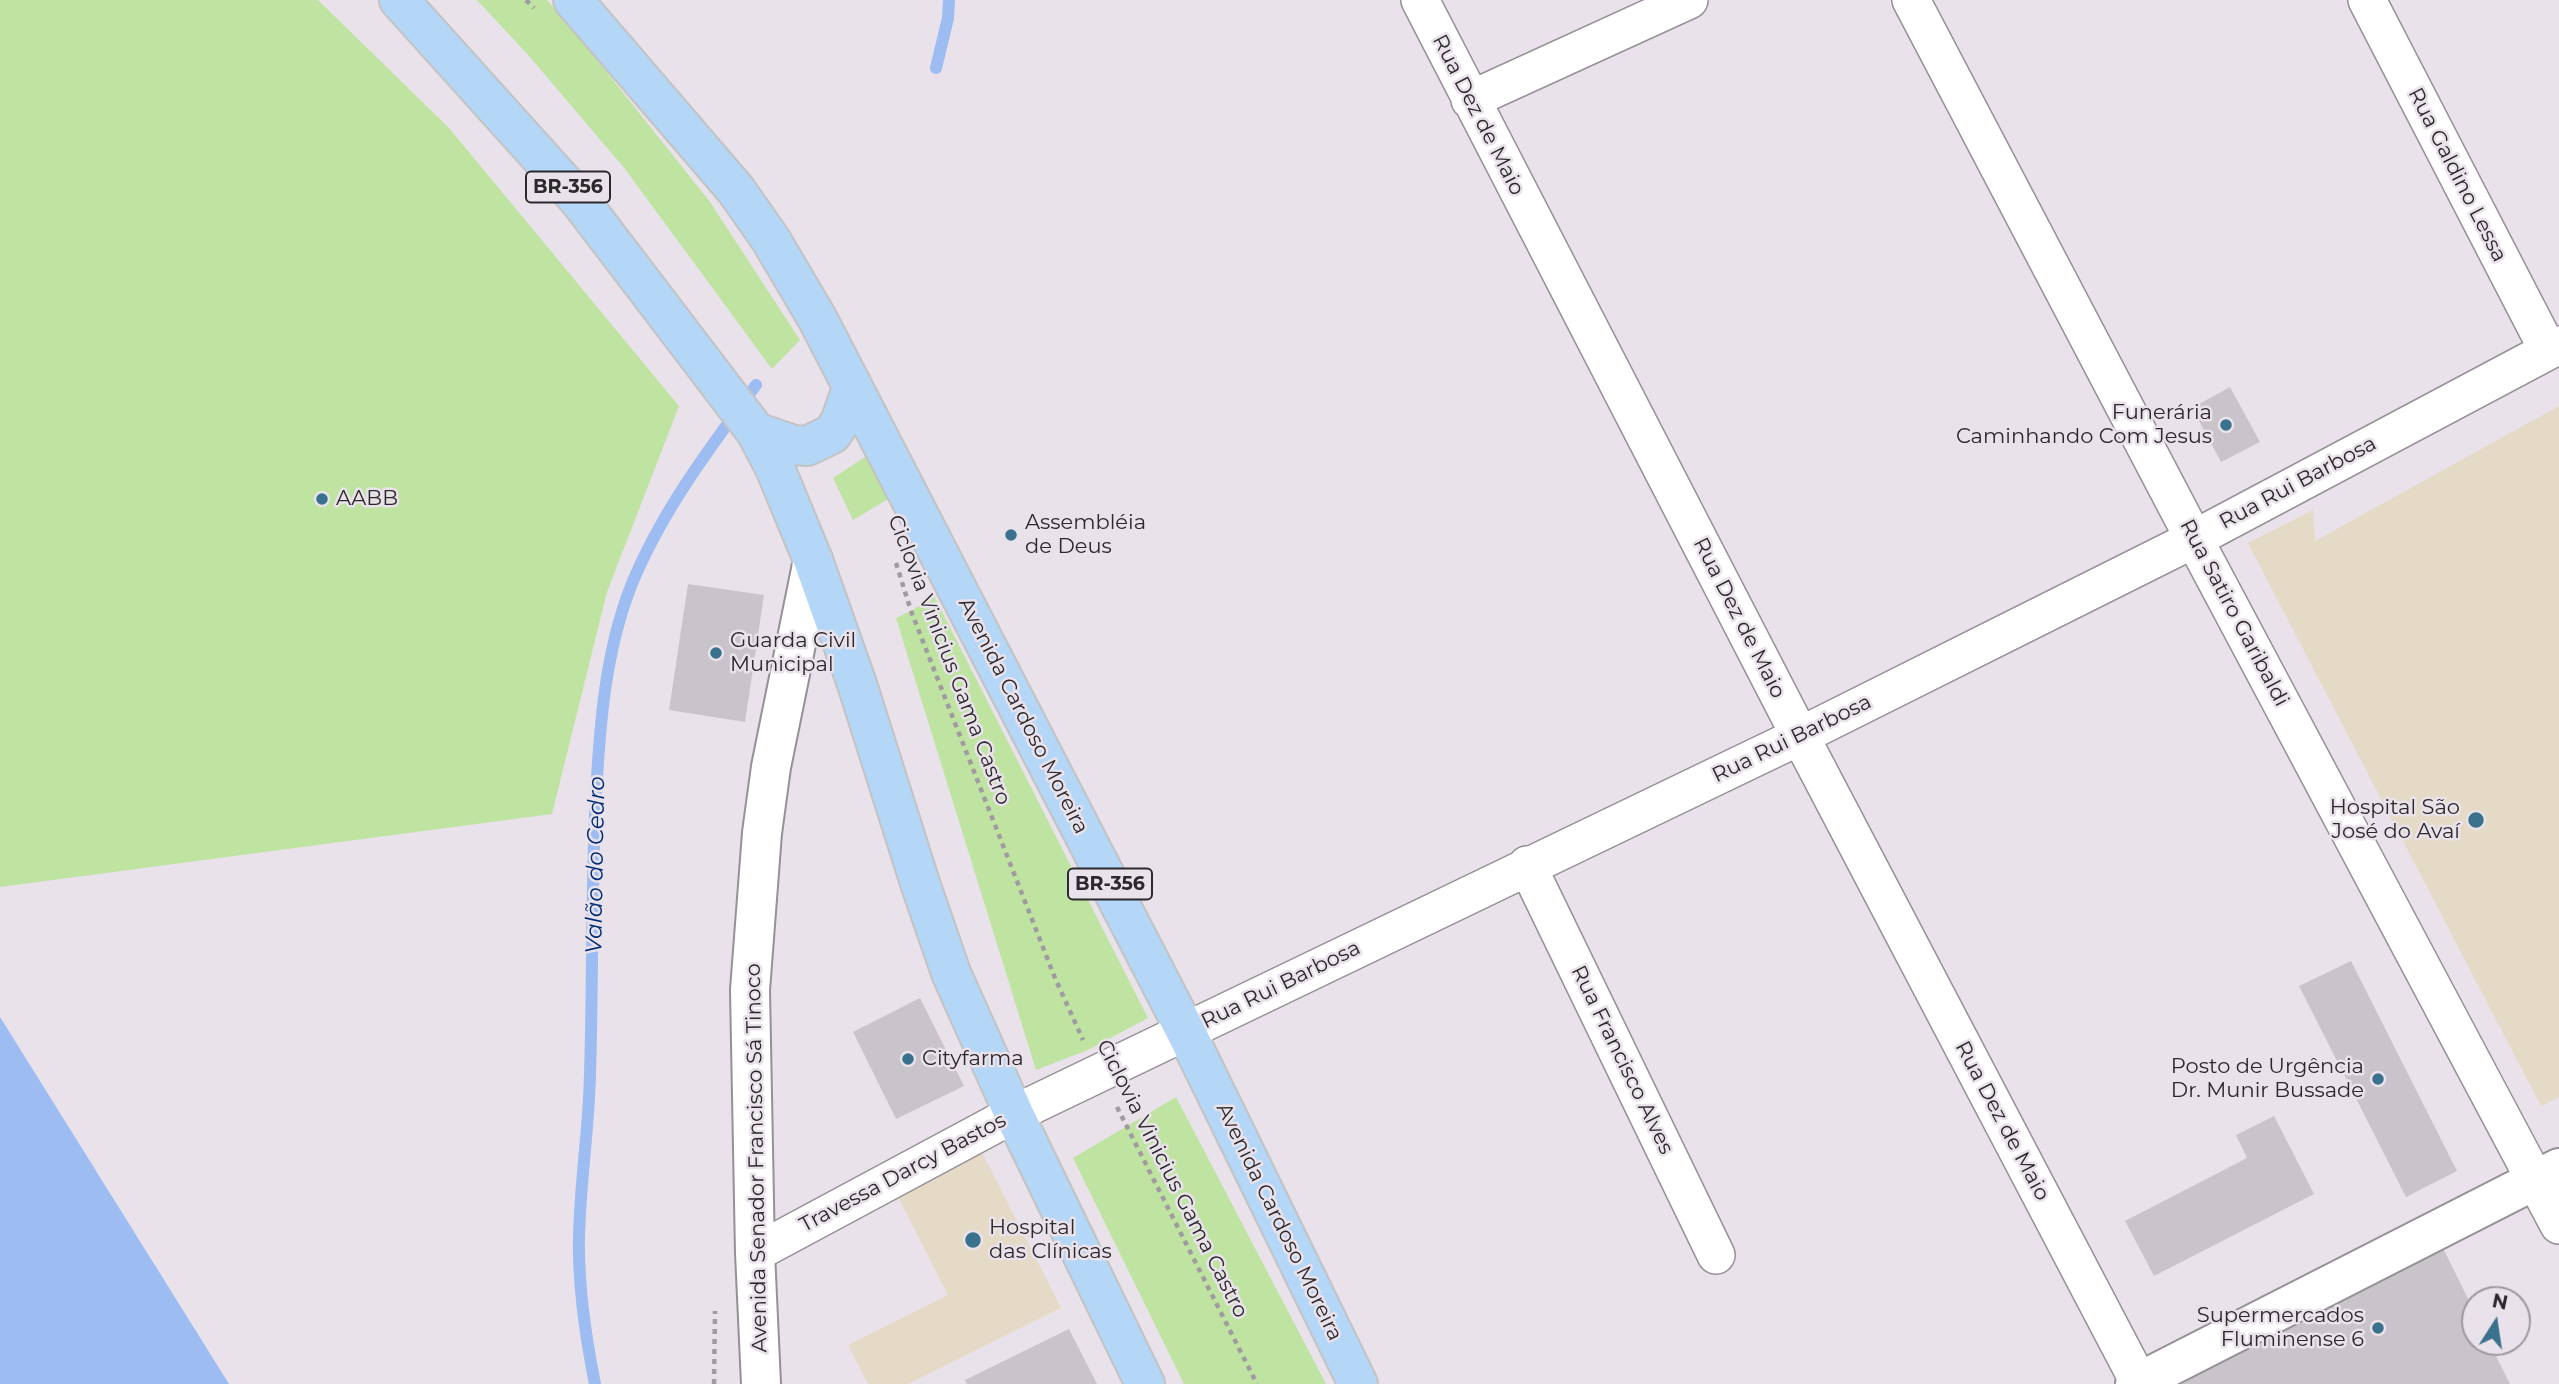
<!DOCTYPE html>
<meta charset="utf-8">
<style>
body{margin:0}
#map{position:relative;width:2559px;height:1384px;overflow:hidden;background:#e9e2ea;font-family:Montserrat,sans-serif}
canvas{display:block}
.north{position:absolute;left:2461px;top:1286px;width:70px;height:70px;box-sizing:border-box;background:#e9e2ea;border:2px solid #9d989e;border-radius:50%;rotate:12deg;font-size:19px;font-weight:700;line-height:28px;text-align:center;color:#2c292c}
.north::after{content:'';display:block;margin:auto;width:24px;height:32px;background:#3a718c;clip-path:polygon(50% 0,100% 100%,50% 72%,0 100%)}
</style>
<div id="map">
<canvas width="2559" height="1384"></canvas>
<div class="north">N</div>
</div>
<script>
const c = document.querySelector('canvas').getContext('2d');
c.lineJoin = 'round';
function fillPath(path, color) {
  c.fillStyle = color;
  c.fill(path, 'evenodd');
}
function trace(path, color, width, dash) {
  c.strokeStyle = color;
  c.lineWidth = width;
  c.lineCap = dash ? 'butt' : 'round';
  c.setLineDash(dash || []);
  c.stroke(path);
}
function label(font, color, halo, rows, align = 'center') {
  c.font = font + ' Montserrat,sans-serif';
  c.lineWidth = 5;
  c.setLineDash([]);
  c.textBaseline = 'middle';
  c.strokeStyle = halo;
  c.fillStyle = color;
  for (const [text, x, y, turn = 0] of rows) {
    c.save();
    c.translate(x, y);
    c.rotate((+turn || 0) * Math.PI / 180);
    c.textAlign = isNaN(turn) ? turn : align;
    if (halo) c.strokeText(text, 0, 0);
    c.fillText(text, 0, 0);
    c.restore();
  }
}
const medical = new Path2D(`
 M2559 406V1097L2541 1106 2248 543 2313 510 2315 541Z
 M977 1143 1061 1308 908 1384H868L848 1345 948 1295 892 1185Z`);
const green = new Path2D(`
 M0 0H318L449 128 679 406 607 592 552 814 0 887Z
 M477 0H547L570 26 710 202 800 340 772 369 625 169 529 56Z
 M871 453 895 495 853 520 833 478Z
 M934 596 1148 1018 1088 1050 1036 1070 896 618 911 611Z
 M1176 1097 1326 1384H1184L1073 1158Z`);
const water = new Path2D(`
 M0 1017 229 1384H0Z`);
const stream = new Path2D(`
 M936 68 948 18 949 0
 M595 1384C586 1339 578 1283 579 1237 580 1183 589 1128 590 1074 593 980 591 887 596 794 600 723 605 653 631 586 661 512 709 449 756 385`);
const building = new Path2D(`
 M2230 387 2260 442 2221 462 2192 408Z
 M688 584 764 595 745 722 669 710Z
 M2351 961 2457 1171 2406 1197 2299 986Z
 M920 998 964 1086 896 1119 853 1032Z
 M2274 1116 2314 1194 2154 1276 2125 1221 2247 1158 2236 1135Z
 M2444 1250 2475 1313V1342H2489L2510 1384H2182L2179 1377Z
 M1069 1329 1097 1384H967L965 1380Z`);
const path = new Path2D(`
 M526 0 534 8
 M896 563 911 611 1055 978 1083 1040
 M1117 1107 1257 1384
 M714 1384 715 1311`);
const minor = new Path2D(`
 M1420 0 1800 736 2140 1384
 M1911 0 2194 539 2559 1225
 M2367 0 2548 350
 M1470 100 1689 0
 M1527 865 1716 1255
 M755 1253 1014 1114 1800 736 2194 539 2559 345`);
const tertiary = new Path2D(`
 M761 1384 755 1253 750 990 762 833 771 767 813 560`);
const secondary = new Path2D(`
 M2135 1384 2559 1168`);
const trunk = new Path2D(`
 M399 0 580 201 756 432 775 468 813 560 857 684 920 883 951 973 1014 1114 1145 1384
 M573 0 736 190 771 240 817 318 1186 1032 1358 1384
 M756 432 794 445 807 446 832 434 840 422 852 388`);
const markers = [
 [2226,425,7,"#3a718c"],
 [322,499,7,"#3a718c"],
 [1011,535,7,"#3a718c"],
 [716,653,7,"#3a718c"],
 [2476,820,9,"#3a718c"],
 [908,1059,7,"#3a718c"],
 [2378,1079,7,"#3a718c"],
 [973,1240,9,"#3a718c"],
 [2378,1328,7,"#3a718c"]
];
const shields = [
 [568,187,84],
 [1110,884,84]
];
const shieldNames = [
 ["BR-356",568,187],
 ["BR-356",1110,884]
];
const streetNames = [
 ["Rua Dez de Maio",1478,115,63],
 ["Rua Galdino Lessa",2457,175,63],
 ["Rua Rui Barbosa",2298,483,-28],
 ["Rua Satiro Garibaldi",2234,613,62],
 ["Rua Dez de Maio",1739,618,63],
 ["Ciclovia Vinicius Gama Castro",949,660,69],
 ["Avenida Cardoso Moreira",1023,716,63],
 ["Rua Rui Barbosa",1792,739,-26],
 ["Rua Rui Barbosa",1281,985,-26],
 ["Rua Francisco Alves",1622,1060,64],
 ["Rua Dez de Maio",2002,1121,62],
 ["Avenida Senador Francisco Sá Tinoco",757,1158,-91],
 ["Travessa Darcy Bastos",903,1173,-28],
 ["Ciclovia Vinicius Gama Castro",1172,1179,63],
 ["Avenida Cardoso Moreira",1279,1222,64]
];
const poiNames = [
 ["Funerária",2212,413,"right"],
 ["Caminhando Com Jesus",2212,437,"right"],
 ["AABB",336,499],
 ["Assembléia",1025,523],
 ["de Deus",1025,547],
 ["Guarda Civil",730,641],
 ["Municipal",730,665],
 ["Hospital São",2460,808,"right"],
 ["José do Avaí",2460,832,"right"],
 ["Cityfarma",922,1059],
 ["Posto de Urgência",2364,1067,"right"],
 ["Dr. Munir Bussade",2364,1091,"right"],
 ["Hospital",989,1228],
 ["das Clínicas",989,1252],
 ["Supermercados",2364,1316,"right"],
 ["Fluminense 6",2364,1340,"right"]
];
const waterNames = [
 ["Valão do Cedro",596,865,-89]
];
fillPath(medical, '#e5dac5');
fillPath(green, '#bfe3a1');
fillPath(water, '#9cbcf2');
trace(stream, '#9cbcf2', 12);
fillPath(building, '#c9c3ca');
trace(minor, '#969097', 40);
trace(tertiary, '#969097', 42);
trace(secondary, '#969097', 42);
trace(trunk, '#c4c3c4', 42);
trace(path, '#a09ba1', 4.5, [5, 5]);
trace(minor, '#fff', 37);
trace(tertiary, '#fff', 38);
trace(secondary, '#fff', 38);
trace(trunk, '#b4d6f7', 38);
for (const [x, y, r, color] of markers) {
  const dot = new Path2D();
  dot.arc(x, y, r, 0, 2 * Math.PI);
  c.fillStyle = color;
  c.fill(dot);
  trace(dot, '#e9e2ea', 2.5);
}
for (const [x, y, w] of shields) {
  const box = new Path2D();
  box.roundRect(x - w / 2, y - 15.5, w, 31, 5);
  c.fillStyle = '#e9e2ea';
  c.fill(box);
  trace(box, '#2c292c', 2);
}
label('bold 19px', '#2c292c', null, shieldNames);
label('21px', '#2c292c', '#e9e2ea', streetNames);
label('21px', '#2c292c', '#e9e2ea', poiNames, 'left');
label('italic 23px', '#002c76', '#e9e2ea', waterNames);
</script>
